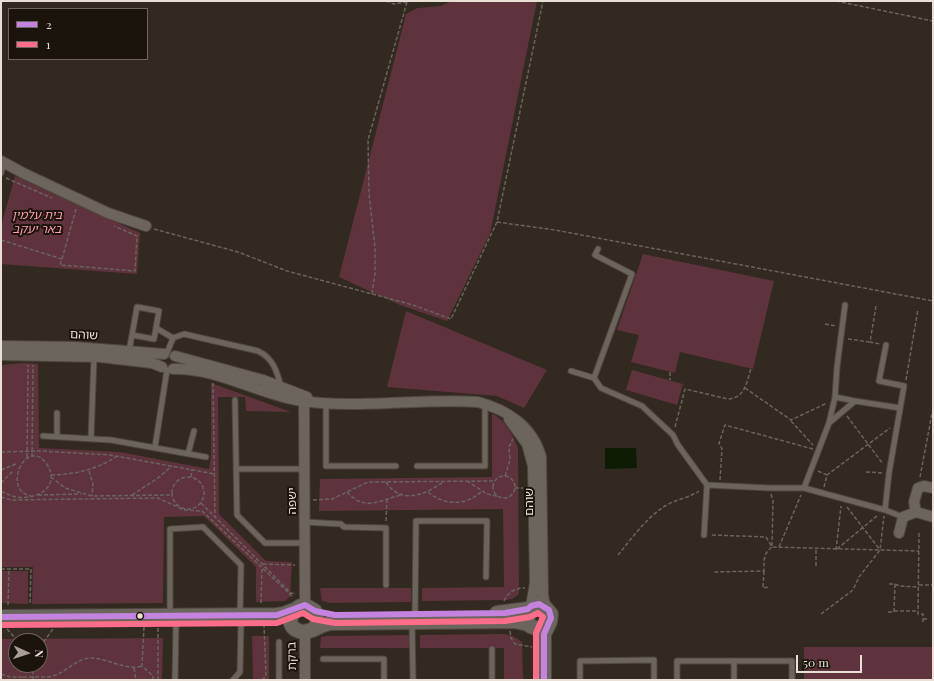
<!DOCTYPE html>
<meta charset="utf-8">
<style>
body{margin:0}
#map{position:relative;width:934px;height:681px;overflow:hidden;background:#322920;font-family:"Playfair Display",serif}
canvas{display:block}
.frame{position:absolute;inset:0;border:2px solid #e9dfd5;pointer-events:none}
.legend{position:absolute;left:8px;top:8px;width:140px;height:52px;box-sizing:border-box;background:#1b140d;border:1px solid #6d655d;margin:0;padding:5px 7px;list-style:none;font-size:12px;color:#e9dfd5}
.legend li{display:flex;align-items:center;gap:8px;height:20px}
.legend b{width:20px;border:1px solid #6d655d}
.north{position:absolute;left:8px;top:633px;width:40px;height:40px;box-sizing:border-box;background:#1b140d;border:1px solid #6d655d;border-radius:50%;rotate:93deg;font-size:11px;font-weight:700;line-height:16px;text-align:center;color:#e9dfd5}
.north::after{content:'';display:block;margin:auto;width:14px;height:18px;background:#a99f96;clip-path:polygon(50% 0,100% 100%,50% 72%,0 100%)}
.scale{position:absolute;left:796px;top:655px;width:66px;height:18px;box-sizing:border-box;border:2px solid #e9dfd5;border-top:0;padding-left:5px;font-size:12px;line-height:14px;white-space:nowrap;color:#e9dfd5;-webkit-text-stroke:3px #1b140d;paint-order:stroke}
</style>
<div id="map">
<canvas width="934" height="681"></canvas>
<div class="frame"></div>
<ul class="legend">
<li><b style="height:5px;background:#c483df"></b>2</li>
<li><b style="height:5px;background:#fb6d88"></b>1</li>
</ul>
<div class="north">N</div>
<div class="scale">50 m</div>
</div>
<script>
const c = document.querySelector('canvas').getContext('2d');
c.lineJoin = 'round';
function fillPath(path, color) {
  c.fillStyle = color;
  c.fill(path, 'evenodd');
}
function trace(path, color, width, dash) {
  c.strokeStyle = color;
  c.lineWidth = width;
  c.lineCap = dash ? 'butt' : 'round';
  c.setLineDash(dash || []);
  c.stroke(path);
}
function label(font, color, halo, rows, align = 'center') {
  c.font = font + ' "Playfair Display","Noto Sans Hebrew",serif';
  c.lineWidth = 4;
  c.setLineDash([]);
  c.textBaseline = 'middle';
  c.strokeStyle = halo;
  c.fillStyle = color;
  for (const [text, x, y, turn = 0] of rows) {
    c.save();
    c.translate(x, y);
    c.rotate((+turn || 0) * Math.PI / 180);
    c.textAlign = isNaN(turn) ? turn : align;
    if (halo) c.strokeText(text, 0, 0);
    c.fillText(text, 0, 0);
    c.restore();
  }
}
const green = new Path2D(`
 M452 1H537L490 234 447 321 400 305 339 277 406 14 417 8 441 6Z
 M15 176 140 233 137 274 1 264V226Z
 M643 254 774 281 753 369 680 352 675 373 631 362 639 335 617 330Z
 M406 311 547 370 524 408 497 396 387 387Z
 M24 363 38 364 39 448 120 452 209 469 211 455V383L291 412 246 411 245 397H218L219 514 266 561 292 562 290 597 285 601 256 602V567L204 516 164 517 163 603 32 604 33 567H1V365Z
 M632 370 683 384 677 405 626 390Z
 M492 414C505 419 513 435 518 448L519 594 512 599 506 600 422 601V588L504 587 503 509 319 511 320 479 492 477Z
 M1 571H28V604L1 603Z
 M320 588H411V602L330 603 322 601Z
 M504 634 513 636 522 642 523 680H504V648H420V635Z
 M410 635V648H320L321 637 327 636Z
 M252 636H269V680H253Z
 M163 638 162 680H1V639ZM16 641H40V665H16Z
 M804 647H933V680H804Z`);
const water = new Path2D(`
 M605 448H636L637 468 605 469Z`);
const path = new Path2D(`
 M386 1 394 4 413 1
 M836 1 933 21
 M6 178 52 198
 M497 222 555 230 933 301
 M154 229 238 252 287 271 413 305 451 319 497 222 543 1
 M1 240 62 259 60 265 135 271 137 236 114 226
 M62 259 76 209
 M372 294 375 273V247L369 194 368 140 407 2
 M876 306 870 342 880 344
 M825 324 836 326
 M848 339 870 342
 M670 372V380
 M906 380 918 309
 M213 383 215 517
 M745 388 791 420 827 403
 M847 416 883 464
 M791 421 813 445
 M675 427 685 389 728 399C745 398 747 382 751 368
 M1 452 41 451 110 455 215 474
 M27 457 28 365
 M32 457 33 365
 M1 470 16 464
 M89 471 93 484 92 496
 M818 471 827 475
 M866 472 883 473
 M51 475C76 474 96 470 117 456
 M493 487a11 11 0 1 1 22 0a11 11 0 1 1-22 0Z
 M505 476 510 460 509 447 513 439
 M172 493a16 16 0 1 1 32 0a16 16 0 1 1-32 0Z
 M51 477 65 488 92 496 172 495
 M191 477 192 469
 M920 477 933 408
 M720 480 722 449 719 443 725 425 813 449
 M467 481 487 494 497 496
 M386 482C401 505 425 495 443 482
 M1 483 13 471
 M824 487 827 475 890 428
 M515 488H523
 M1 492C6 492 8 495 12 496 24 500 45 496 50 483 52 477 51 471 48 466 28 433 0 490 31 496
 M347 492C365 512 380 500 401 495
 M428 492C444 506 467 506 482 491
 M771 494 773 500 772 547 919 551
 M38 495 81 494
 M132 495 158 478 172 466
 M1 497 11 500 158 498 184 510 202 511 293 597
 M313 500 332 499 368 482 495 481
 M201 503 291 593 296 594
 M847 507 880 550
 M386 521 387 499
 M919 533 918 614H923V622
 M712 535 766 537 772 547C763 554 764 560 764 571L713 572
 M779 547 801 495
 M837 549 878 515
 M836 550 841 506
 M618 555C632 538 646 518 665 506 676 499 689 498 699 491
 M263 564 295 565
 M816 566V549
 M1 569H31L30 605
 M764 571 763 588 769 587
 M895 584 899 586 919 587
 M919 585H933
 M504 601C508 592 515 588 525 588
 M261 603 262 567
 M8 605 9 569
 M894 611H918
 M888 612H894L895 584H889
 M821 614 853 590 859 577 880 550 884 516
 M923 619H929
 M144 627 142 666 153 676V680
 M158 628V680
 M7 629 18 641
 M510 631 511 638 515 644 532 647
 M40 647 53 629
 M134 668 136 680
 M1 674 10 677H23
 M41 677C46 677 52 677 56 675 68 670 77 659 90 658 108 658 125 671 142 666
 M33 680V665
 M262 680 266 676 264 625`);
const lane = new Path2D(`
 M1 173 4 163
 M598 249 595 255 632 274 594 378 601 388 642 406 673 435 678 445 707 485
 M137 307 159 311 154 339 132 335Z
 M156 328 173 338
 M129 351 132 335
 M167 353 173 338 184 334 258 351C273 358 277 371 281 387
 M571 371 594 378
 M835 397 855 401
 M235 400 237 515 265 543H305
 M326 403V466H396
 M57 413V436
 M829 423 835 397 837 367 845 305
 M43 436 111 440 206 457
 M91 438 94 357
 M155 447 167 370
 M188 454 194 431
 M417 466H485V404
 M236 469H305
 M804 488 829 423 855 401 900 408
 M885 510 889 473 904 386 879 381 886 345
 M305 522 341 524 344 527 386 528V585
 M704 535 707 485 770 488H804L885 510 903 517
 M415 613 416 521H487L486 577
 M170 615V529L203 527 241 565 240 614
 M412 623 413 680
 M323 659H384V680
 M175 680 176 624
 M233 680 240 672 241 624
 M279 680V642
 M492 680V649
 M580 680V661L654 660V680
 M677 680V661H792V680
 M734 680V661`);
const street = new Path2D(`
 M1 161 23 173 108 213 146 226
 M1 346 75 347 164 354
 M1 355 100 357 152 363 162 367
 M175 356 263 380 307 397
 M173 369C214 367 257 393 296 400 356 410 418 398 478 402 508 410 533 427 541 457L543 595 545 606
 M304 396 305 605
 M509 419 527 444 533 466 535 583 531 606
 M916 512 914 502 918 488 924 486 933 488
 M899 533 903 517 916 512 933 517
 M305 632V680`);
const secondary = new Path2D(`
 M497 613 528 609
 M1 617 277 615 284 614 294 610
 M314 629 318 622 315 611 305 605C292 606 283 626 299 631 310 635 321 623 332 623L514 621 528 624
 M544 680V634L550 622 551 614 543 605C534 603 527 607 526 617L530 626 538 629 548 625`);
const pathBridge = new Path2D(`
 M23 677H41`);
const bus1 = new Path2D(`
 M1 617 277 615 305 605 315 611 335 615 505 613 528 609 531 606 539 604 549 610 551 618 544 634V680`);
const bus2 = new Path2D(`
 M1 625 277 623 303 613 313 619 335 623 505 621 530 617 538 613 543 617 536 633V680`);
const markers = [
 [140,616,3.5,"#e9dfd5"]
];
const parkNames = [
 ["בית עלמין",37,215],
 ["באר יעקב",37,229]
];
const streetNames = [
 ["שוהם",84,335,3],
 ["ישפה",292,501,-90],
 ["שוהם",529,502,-90],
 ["ברקת",292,656,-91]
];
fillPath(green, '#5e333d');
fillPath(water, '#0f1c04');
trace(lane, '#4f473f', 7);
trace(street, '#4f473f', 12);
trace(secondary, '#4f473f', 16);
trace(path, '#6a645e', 1.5, [4, 2]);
trace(lane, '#6c655e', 5);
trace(street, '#6c655e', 10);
trace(secondary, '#6c655e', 14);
trace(pathBridge, '#6a645e', 1.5, [4, 2]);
trace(bus1, '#c483df', 6);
trace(bus2, '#fb6d88', 6);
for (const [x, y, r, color] of markers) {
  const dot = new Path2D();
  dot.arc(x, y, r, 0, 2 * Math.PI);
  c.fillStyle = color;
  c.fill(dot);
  trace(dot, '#1b140d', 1.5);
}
label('italic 12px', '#ff9cb3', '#1b140d', parkNames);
label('12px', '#e9dfd5', '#1b140d', streetNames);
</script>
